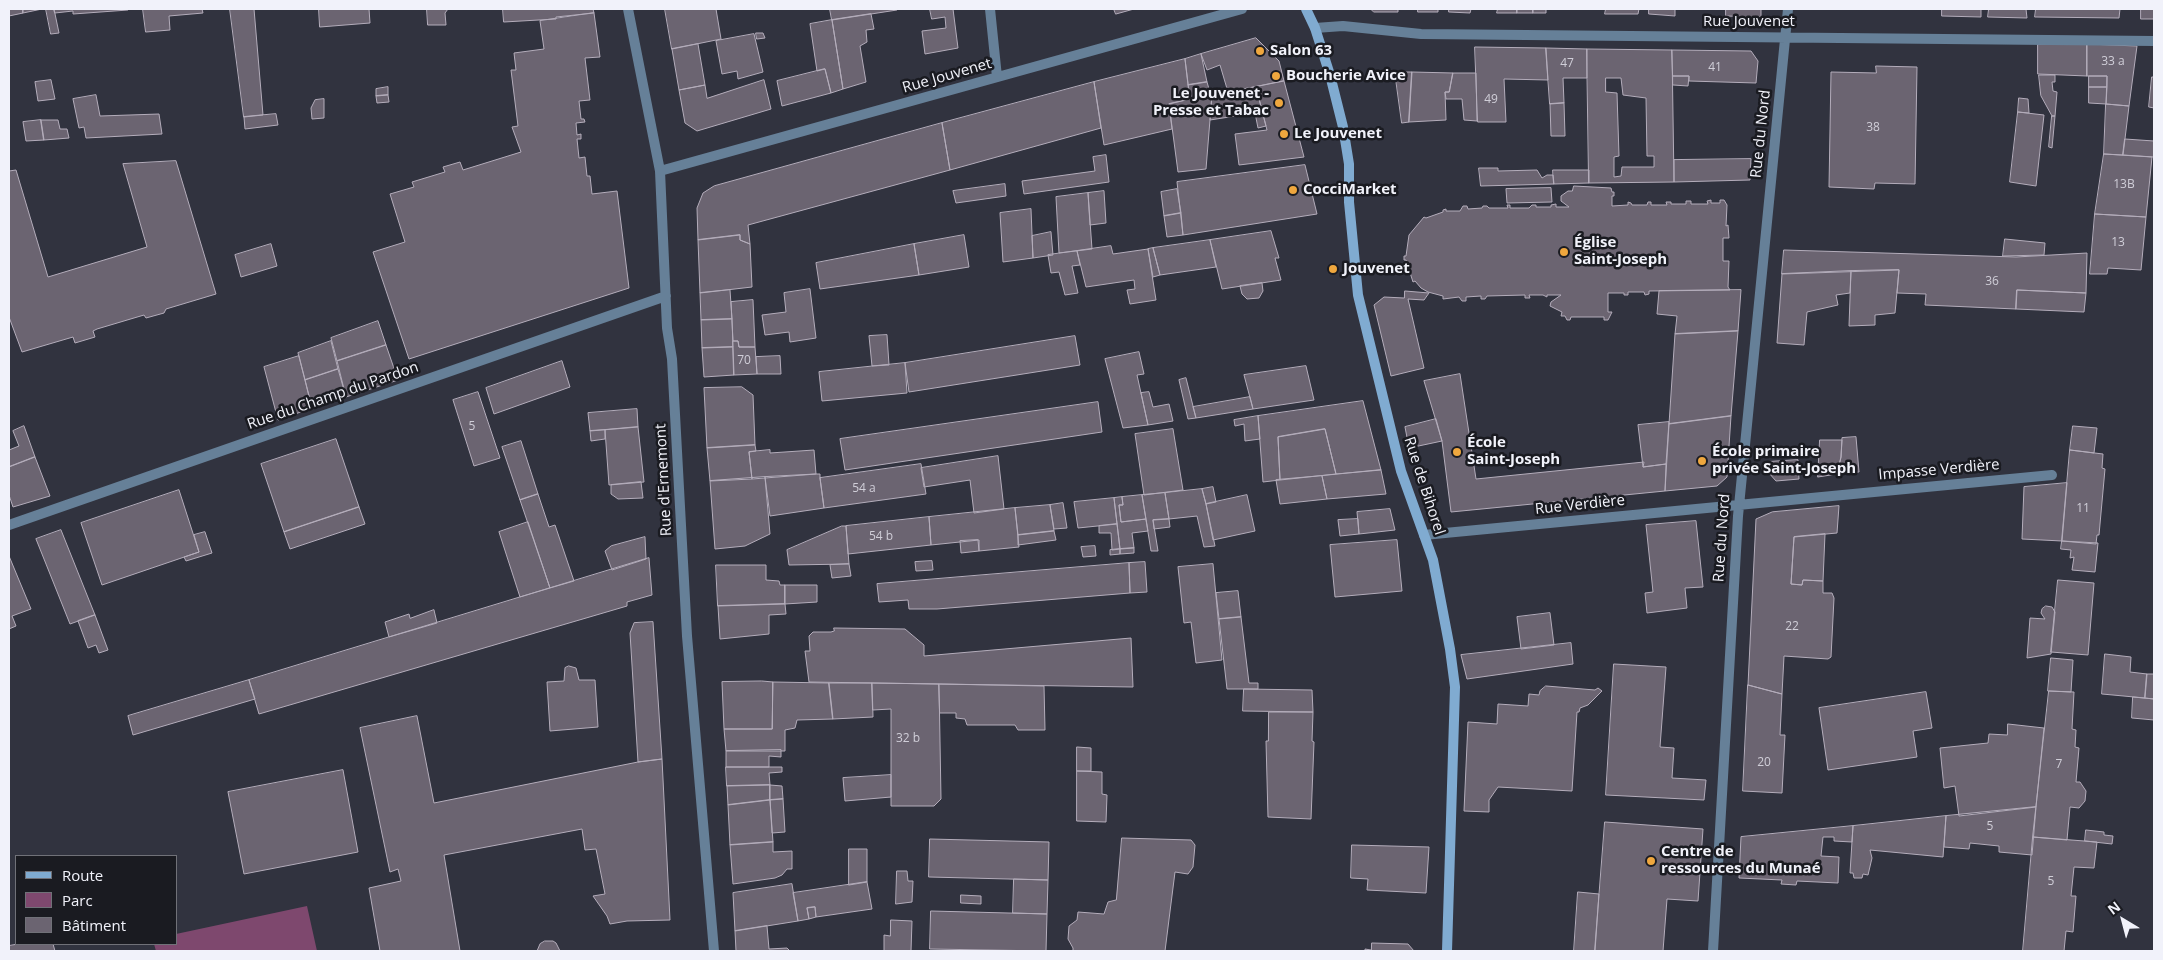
<!DOCTYPE html>
<meta charset="utf-8">
<style>
body{margin:0}
#map{position:relative;width:2163px;height:960px;overflow:hidden;background:#31333f;font-family:"Open Sans",sans-serif}
canvas{display:block}
.frame{position:absolute;inset:0;border:10px solid #f1f2fa;pointer-events:none}
.legend{position:absolute;left:15px;top:855px;width:162px;height:90px;box-sizing:border-box;background:#1a1b21;border:1px solid #707178;margin:0;padding:6px 9px;list-style:none;font-size:15px;color:#f1f2fa}
.legend li{display:flex;align-items:center;gap:10px;height:25px}
.legend b{width:25px;border:1px solid #707178}
.north{position:absolute;left:2098px;top:895px;width:50px;height:50px;-webkit-text-stroke:4px #1a1b21;paint-order:stroke;rotate:323deg;font-size:14px;font-weight:700;line-height:20px;text-align:center;color:#f1f2fa}
.north::after{content:'';display:block;margin:auto;width:18px;height:22px;background:#f1f2fa;clip-path:polygon(50% 0,100% 100%,50% 72%,0 100%)}
</style>
<div id="map">
<canvas width="2163" height="960"></canvas>
<div class="frame"></div>
<ul class="legend">
<li><b style="height:6px;background:#80abd1"></b>Route</li>
<li><b style="height:14px;background:#7e486e"></b>Parc</li>
<li><b style="height:14px;background:#6b6471"></b>Bâtiment</li>
</ul>
<div class="north">N</div>
</div>
<script>
const c = document.querySelector('canvas').getContext('2d');
c.lineJoin = 'round';
function fillPath(path, color) {
  c.fillStyle = color;
  c.fill(path, 'evenodd');
}
function trace(path, color, width, dash) {
  c.strokeStyle = color;
  c.lineWidth = width;
  c.lineCap = dash ? 'butt' : 'round';
  c.setLineDash(dash || []);
  c.stroke(path);
}
function label(font, color, halo, rows, align = 'center') {
  c.font = font + ' "Open Sans",sans-serif';
  c.lineWidth = 5;
  c.setLineDash([]);
  c.textBaseline = 'middle';
  c.strokeStyle = halo;
  c.fillStyle = color;
  for (const [text, x, y, turn = 0] of rows) {
    c.save();
    c.translate(x, y);
    c.rotate((+turn || 0) * Math.PI / 180);
    c.textAlign = isNaN(turn) ? turn : align;
    if (halo) c.strokeText(text, 0, 0);
    c.fillText(text, 0, 0);
    c.restore();
  }
}
const green = new Path2D(`
 M307 906 317 951H156L154 944H176V934Z`);
const building = new Path2D(`
 M9 9H23V13L9 16Z
 M23 9H42L23 13Z
 M46 9H54L59 33 51 34Z
 M54 9H128V10L73 14V11L55 13Z
 M143 9H202L203 13 169 16 170 30 146 32Z
 M230 9H254L263 115 244 117Z
 M319 9H369L370 23 320 27Z
 M427 9H448L445 13 446 25H428Z
 M503 9H593L594 13 556 17V19L504 22Z
 M665 9H716L721 39 672 49Z
 M830 9H897V10L832 20Z
 M930 9H953L958 48 925 54 922 31 946 28 945 17 932 19Z
 M1114 9H1134L1116 14Z
 M1371 9H1398V12H1374Z
 M1418 9H1438V12H1418Z
 M1449 9H1471L1470 13 1449 12Z
 M1498 9H1517V13H1497Z
 M1517 9H1533V13H1517Z
 M1533 9H1546V13H1533Z
 M1606 9H1639L1638 14H1605Z
 M1649 9H1675V16L1649 14Z
 M1726 9H1761V17L1726 16Z
 M1942 9H1981V17L1942 16Z
 M1989 9H2026L2027 18 1988 17Z
 M2036 9H2120L2119 18 2035 17Z
 M2141 9H2154V19H2141Z
 M594 13 600 57 585 58 590 100 579 101 581 119H584L585 122 576 123 577 135 581 134V139H577L579 158 585 157 587 176H590L592 194 617 191 629 288 409 359 373 252 405 242 390 194 414 187 412 182 445 172 443 167 460 162 463 170 521 152 512 127 518 126 511 70H516L514 53 544 49 540 21Z
 M871 14 874 29 866 30 867 42 860 46 866 82 843 89 832 20Z
 M832 20 843 89 831 93 825 69 817 71 810 24Z
 M756 33H763L765 38 757 39Z
 M754 34 763 72 738 79 737 71 722 74 716 41Z
 M1256 38 1279 61 1284 81 1228 92 1220 65 1207 70 1201 54Z
 M698 44 705 85 679 90 672 49Z
 M2038 44H2087V76L2038 74Z
 M2087 44 2137 46 2129 106 2106 104 2107 76H2087Z
 M1475 47 1546 48 1548 80 1504 79 1506 122H1478Z
 M1546 48 1587 49V78H1563L1564 103 1550 104Z
 M1587 49 1672 50 1674 182 1589 183ZM1606 78H1621L1623 95 1646 98 1647 156H1654V167H1622L1621 176 1614 177V157L1619 156 1617 93 1606 92Z
 M1672 50 1751 51 1758 61 1756 83 1689 81V76H1673Z
 M1201 54 1207 82 1188 85 1185 59Z
 M1185 59 1190 99 1169 104 1172 129 1104 145 1094 82Z
 M1876 66 1917 67 1915 184 1875 183 1874 189 1829 187 1831 72 1876 73Z
 M825 69 831 93 782 106 777 81Z
 M1395 72H1412L1409 122 1402 123Z
 M1412 72 1453 73 1449 92H1445L1446 120 1409 122Z
 M1453 73H1476L1477 121 1464 120 1462 99H1446L1445 92H1449Z
 M2039 75H2055V82H2052L2053 91 2057 92 2055 116H2052L2041 96Z
 M1673 76H1689L1688 86 1673 85Z
 M2089 76H2107V87H2089Z
 M2152 77H2154V108L2149 107Z
 M51 80 55 99 38 101 35 82Z
 M764 80 771 109 697 131 685 123 679 90 705 85 707 98Z
 M1284 81 1304 157 1239 165 1235 134 1267 130 1256 87Z
 M1094 82 1101 128 950 170 942 123Z
 M1207 82 1211 96 1190 99 1188 85Z
 M388 87V95L376 96V89Z
 M1256 87 1266 126 1258 128 1255 113 1210 120 1212 95Z
 M2089 87H2107L2106 104 2089 103Z
 M96 95 100 116 159 114 162 134 86 138 84 127 79 128 73 99Z
 M388 95 389 102 377 103 376 96Z
 M1212 95 1206 169 1178 172 1169 104Z
 M2019 98 2028 99 2029 113 2018 112Z
 M324 99V118L312 119 311 108 315 100Z
 M1564 103 1565 136H1551L1550 104Z
 M2106 104 2129 106 2123 155 2104 154Z
 M2018 112 2044 115 2036 186 2010 182Z
 M276 114 278 125 245 129 244 117Z
 M2052 116H2055L2052 148 2049 147Z
 M41 120H58L60 129H67L69 138 44 140Z
 M41 120 44 140 26 141 23 122Z
 M942 123 950 170 748 225 750 244 740 240V235L698 240 697 208 703 193 714 186Z
 M2125 139 2154 141V157L2123 155Z
 M2104 154 2152 157 2146 217 2095 214Z
 M1106 155 1109 182 1024 194 1022 181 1095 171 1093 157Z
 M1751 159 1750 180 1674 182V160Z
 M176 161 216 294 166 309 164 313 146 318 144 315 97 329 93 331 95 337 75 343 73 337 22 352 9 317V171L16 170 48 277 147 247 123 164Z
 M1305 165 1317 214 1183 235 1177 182Z
 M1479 168H1498V171L1537 170 1542 178 1547 175H1553L1554 184 1481 186Z
 M1553 170H1589V183L1554 184Z
 M1005 184 1006 196 956 203 953 191Z
 M1574 186 1611 188 1612 192H1614V196H1612V206L1628 205V202L1631 203 1632 205H1647L1648 202H1651V205H1667L1666 202H1671V204H1686V201H1691V204H1708L1707 201 1711 200V203H1720V200H1724L1727 205 1726 226 1728 225 1729 238H1723V261H1729L1728 287 1730 290 1649 291V294L1645 295 1644 292H1628V295H1624V293H1608V312H1612L1608 320H1604V317H1571L1570 320H1567L1565 316H1561L1562 312 1550 306 1551 302 1561 295H1547V297L1543 295H1529L1530 298H1525V295L1487 296 1485 299H1481V296L1466 297V301H1462L1459 297 1443 299V296L1428 292 1421 288 1415 281 1413 282 1406 260H1404V256H1406L1409 235 1424 217 1426 218 1443 212V210L1446 209V211H1460L1463 206H1467L1468 209 1482 208 1483 206H1487L1489 208H1508L1507 205H1510V208H1529L1532 205H1536V207H1551V205L1556 204V207H1569L1561 201V196L1568 191H1572Z
 M1551 188 1552 202 1507 203 1506 189Z
 M1177 189 1181 213 1164 216 1161 192Z
 M1104 191 1106 223 1090 225 1088 193Z
 M1088 193 1092 249 1059 253 1056 197Z
 M1031 209 1033 258 1003 262 1000 213Z
 M1181 213 1183 235 1167 237 1164 216Z
 M2095 214 2146 217 2141 270 2108 268 2107 274H2090Z
 M1271 231 1279 258H1275L1281 280 1222 289 1210 240Z
 M1051 232 1053 255 1033 258 1032 236Z
 M740 235V240L750 244 752 287 700 293 698 240Z
 M964 235 969 267 919 275 914 244Z
 M2005 239 2045 243 2044 255 2003 256Z
 M1210 240 1216 267 1160 275 1153 248Z
 M271 244 277 266 241 277 235 255Z
 M914 244 919 275 820 289 816 263Z
 M1111 246 1113 254 1148 249 1156 300 1130 304 1127 290 1135 289 1134 280 1086 287 1077 251Z
 M1153 248 1160 275 1153 277 1148 249Z
 M1784 250 2016 257 2087 253 2086 293 2017 290 2016 309 1925 305 1926 294 1897 293 1899 270 1782 274Z
 M1077 251 1080 265 1072 266 1078 293 1065 295 1059 272 1051 273 1048 255Z
 M1899 270 1895 313 1875 315V325L1849 326 1851 271Z
 M1851 271 1850 293 1836 295 1838 305 1807 312 1804 345 1777 343 1782 274Z
 M1262 283 1263 291 1259 298 1247 299 1242 294 1240 286Z
 M810 289 816 338 790 342 789 332 765 335 762 315 786 312 784 293Z
 M730 290 732 319 701 320 700 293Z
 M1741 290 1738 331 1675 334 1677 316 1657 314 1659 291Z
 M2017 290 2086 293 2084 312 2016 309Z
 M1405 291 1429 293 1424 300 1408 299 1424 368 1391 376 1374 305 1384 297 1404 298Z
 M753 300 755 347H739L738 341H733L731 302Z
 M732 319 733 347 702 348 701 320Z
 M378 321 386 345 337 361 331 338Z
 M1738 331 1731 416 1669 424 1675 334Z
 M887 335 889 365 872 366 869 336Z
 M1075 336 1080 365 909 392 905 363Z
 M331 341 338 369 305 380 298 353Z
 M733 341H738L739 347H755L757 374 734 375Z
 M386 345 398 380 346 397 337 361Z
 M733 347 734 375 704 377 702 348Z
 M1139 352 1144 374 1137 375 1148 425 1123 428 1105 359Z
 M299 356 312 408 278 420 264 367Z
 M780 356 781 374H757L756 357Z
 M562 361 570 387 494 414 486 388Z
 M905 363 907 393 822 401 819 372Z
 M1306 366 1314 400 1253 409 1244 375Z
 M338 369 346 397 312 408 305 380Z
 M1460 374 1476 479 1644 462 1643 467 1666 464 1665 491 1451 512 1442 441 1424 381Z
 M1186 378 1196 418 1188 419 1179 380Z
 M742 387 753 395 755 445 707 448 704 388Z
 M478 392 500 458 474 466 453 400Z
 M1149 392 1153 407 1169 404 1173 421 1148 425 1141 393Z
 M1250 397 1253 409 1196 418 1193 407Z
 M1363 401 1381 470 1336 474 1325 429 1278 437 1280 480 1263 482 1258 416Z
 M1098 402 1102 432 845 470 840 439Z
 M637 409 638 427 590 431 588 413Z
 M1258 416 1260 439 1245 441 1244 424 1235 426 1234 420Z
 M1731 416 1727 477 1717 486 1665 491 1669 424Z
 M1436 419 1442 441 1409 448 1405 427Z
 M1669 422 1666 464 1643 467 1638 425Z
 M24 426 35 457 9 467V450L19 446 13 431Z
 M2073 426 2097 428 2094 453 2070 450Z
 M638 427 644 482 609 485 605 430Z
 M1173 429 1183 490 1144 495 1135 434Z
 M1325 429 1336 474 1280 480 1278 437Z
 M605 430V439L591 441 590 431Z
 M1856 437 1859 472 1837 474 1841 457 1842 438Z
 M336 439 359 507 284 532 261 464Z
 M1820 440H1842L1841 457 1837 474 1818 477Z
 M521 441 538 494 520 500 502 447Z
 M755 445 756 451 749 452 752 479 710 481 707 448Z
 M770 450V453L814 450 816 474 752 479 749 452Z
 M2070 450 2103 454 2102 468 2105 469 2099 535H2097L2096 544 2062 541Z
 M998 456 1004 509 974 513 970 480 924 487 921 468Z
 M35 457 50 496 13 507 9 495V467Z
 M1798 460 1799 479 1776 481 1768 472V462Z
 M921 464 926 494 824 508 820 478Z
 M1381 470 1386 494 1327 499 1322 476Z
 M816 474H820V478L824 508 770 516 765 477Z
 M1322 476 1327 499 1280 504 1276 480Z
 M765 477 770 534 745 546 715 549 710 481Z
 M641 482 643 498 618 499 611 494V485Z
 M2067 483 2062 541 2022 539 2024 487Z
 M1213 487 1216 502 1206 504 1202 489Z
 M1202 489 1206 504 1215 546 1204 547 1197 516 1169 519 1165 493Z
 M179 490 199 552 102 585 81 523Z
 M1165 493 1169 519 1153 520 1158 551H1151L1142 495Z
 M538 494 549 527 555 525 574 581 550 588 520 500Z
 M1142 495 1146 519 1121 522 1119 505H1123L1122 497Z
 M1247 495 1255 531 1213 540 1206 504Z
 M1122 497 1123 505H1119L1121 522 1146 519 1148 531 1132 533 1134 548 1120 549 1114 498Z
 M1114 498 1117 524 1078 528 1074 502Z
 M1063 503 1067 528 1054 529 1050 505Z
 M1050 505 1054 531 1018 535 1015 508Z
 M1839 506 1837 533 1794 537 1791 584 1802 585 1803 580 1823 581V593H1832L1834 598 1831 657 1828 659 1784 656 1782 694 1748 685 1756 519 1772 512Z
 M359 507 365 524 290 549 284 532Z
 M1015 508 1019 547 979 551V540L931 545 929 517Z
 M1390 509 1395 530 1359 534 1357 512Z
 M929 517 931 545 848 554 846 526Z
 M1169 519 1170 527 1154 529 1153 520Z
 M1358 519 1359 534 1340 536 1338 520Z
 M1696 521 1703 587 1685 588 1687 608 1647 613 1645 593 1653 592 1646 525Z
 M528 522 550 588 520 597 499 532Z
 M1117 524 1120 549 1112 550 1111 533H1099V526Z
 M842 526H846L849 564 789 565 787 550Z
 M61 530 95 615 70 624 36 539Z
 M1054 531 1056 540 1018 545V535Z
 M205 532 212 553 186 561 184 557 199 552 194 535Z
 M1825 534 1823 581 1803 580 1802 585 1791 584 1794 537Z
 M645 537 646 559 612 570 605 551 611 546Z
 M978 540 979 551 961 553 960 541Z
 M1397 540 1402 591 1335 597 1330 545Z
 M2062 541 2098 543 2095 572 2072 570 2074 557 2070 558 2071 550 2061 549Z
 M1095 546 1096 556 1083 557 1081 547Z
 M1134 548V553L1120 554V549Z
 M1120 549V554L1110 555V550Z
 M9 556 31 609 12 616 16 626 9 629Z
 M649 558 652 595 627 602V606L259 714 249 680Z
 M932 561 933 570 916 571 915 562Z
 M1145 562 1147 592 1130 593 1129 563Z
 M1129 563 1130 593 937 609H909L908 600 879 602 877 584Z
 M849 564 851 576 832 578 830 565Z
 M1213 564 1222 660 1196 663 1191 622 1184 623 1178 567Z
 M716 565H766V580L779 581 780 585H785V604L718 606Z
 M2058 580 2094 583 2088 655 2051 652Z
 M785 585H817V602L785 604Z
 M1238 591 1241 617 1219 619 1216 593Z
 M785 604 786 614 769 615V634L720 639 718 606Z
 M2046 606 2052 607 2055 612 2051 654 2027 658 2030 618 2045 619 2041 613 2042 609Z
 M434 610 437 623 389 637 385 622 409 614 410 618Z
 M1550 613 1554 645 1521 649 1517 617Z
 M95 615 108 650 99 653 96 645 88 648 78 621Z
 M1241 617 1249 683H1258V689H1227L1219 619Z
 M653 622 662 759 638 762 630 633 634 623Z
 M834 628 905 629 924 645V656L1131 638 1133 687 809 682 805 651H810L809 636 813 632H831L834 631Z
 M1571 643 1573 664 1467 679 1461 655Z
 M2105 654 2131 657 2130 672 2147 674 2145 698 2102 694Z
 M2051 658 2073 660 2071 692 2048 691Z
 M1614 664 1666 667 1660 747 1674 748 1672 778 1706 780 1704 800 1606 795Z
 M569 666 576 668 579 680H595L598 727 550 731 547 682 564 681 565 668Z
 M2147 674H2154V699L2145 698Z
 M249 680 255 699 133 735 128 716Z
 M762 681 773 682 772 729H724L722 682Z
 M773 682 829 683 833 719 797 720 795 728 785 730V751H726L724 729H772Z
 M829 683H872L873 717 833 719Z
 M872 683 939 684 941 799 934 806H891V709L873 710Z
 M939 684 1044 686 1045 730H1018L1015 725H967L965 719 956 718V713H940Z
 M1748 685 1782 694 1780 735H1785L1782 793 1743 791Z
 M1546 686 1595 690 1598 688 1602 691 1588 705 1580 708 1579 712H1577L1572 791 1498 787 1489 800V812L1464 811 1468 722 1497 724 1498 704 1528 706 1529 694 1539 695 1540 691Z
 M1244 689 1312 690 1313 712 1243 711Z
 M2049 691 2074 692 2072 729 2076 730 2075 747 2079 748 2076 782H2080L2086 791 2085 801 2079 808 2070 807 2067 840 2033 837Z
 M1926 692 1932 728 1913 731 1917 757 1828 770 1819 708Z
 M2133 697 2154 699V720L2132 718Z
 M1269 712H1313L1312 741 1314 742 1311 819 1268 817 1266 741H1268Z
 M417 716 434 803 638 762 662 759 670 920 627 921 610 924 607 916 593 896 605 894 596 849 585 850 582 829 444 855 460 951H380L369 888 401 881 398 869 390 872 360 728Z
 M2008 724 2044 728 2036 807 1959 816 1955 786 1944 788 1940 748 1988 743 1989 734 2007 735Z
 M1077 747 1091 748V771H1077Z
 M781 750V757L769 756V767H726V751Z
 M726 767H782V772L769 773 770 785 727 786Z
 M343 770 358 852 244 874 228 792Z
 M1077 771 1102 772V794L1107 795 1106 822 1077 821Z
 M891 775V797L845 801 843 778Z
 M770 785V800L728 805 727 786Z
 M770 785 782 786 783 799 770 800Z
 M783 799 785 832 772 833 770 800Z
 M770 800 773 842 730 845 728 805Z
 M2036 807 2032 855 1999 852V846L1970 843 1969 849 1944 847 1946 816Z
 M1946 816 1943 857 1870 850 1872 858 1868 875 1863 874 1862 878H1854L1853 873H1850L1853 826Z
 M1605 822 1703 829 1698 901 1667 899 1663 951H1595Z
 M1853 826 1852 842 1834 841V837H1823L1821 856 1839 857 1838 883 1797 881 1796 885 1781 884 1782 880 1739 878 1741 837Z
 M2086 830 2104 832V835L2113 836 2112 844 2085 841Z
 M2033 837 2097 842 2094 868 2074 867 2071 896H2076L2073 932 2066 931 2064 951H2023Z
 M1122 838 1191 840 1195 845 1193 867 1188 874 1175 872 1165 951H1073V948L1068 939 1069 926 1077 920 1078 912 1104 914 1108 902 1116 900Z
 M930 839 1049 842 1048 880 929 877Z
 M773 842V852L792 851V869H787L782 875 775 878 733 884 730 845Z
 M1352 845 1429 847 1426 893 1367 890 1368 879 1351 878Z
 M849 849H867V882L849 885Z
 M897 871H907L908 881H913L912 902 896 904Z
 M1014 879 1048 880 1047 914 1013 913Z
 M867 882 872 909 816 917 815 907 807 908 809 919 798 921 793 893Z
 M792 884 798 921 735 931 733 893Z
 M1578 892 1599 894 1595 951H1574Z
 M961 895 981 896V904L961 903Z
 M815 907 816 917 809 919 807 908Z
 M931 911 1047 914 1046 951 930 949Z
 M891 920 912 921 911 951H884V935L890 936Z
 M767 926 769 949 787 948 790 951H736L735 931Z
 M545 941H553L556 943 560 951H537L540 944Z
 M1372 943 1408 944 1414 951H1365V949L1371 950Z
 M18 944H53L55 951H9V946Z`);
const street = new Path2D(`
 M628 9 660 171 667 328 672 359 687 636 714 951
 M990 9 997 77
 M1315 28 1343 26 1421 34 2154 41
 M660 171 1242 9
 M9 525 666 296
 M1424 535 2052 475
 M1713 951 1738 516 1788 9`);
const secondary = new Path2D(`
 M1306 9 1315 28 1330 75 1343 127 1349 164V202L1358 295 1401 471 1433 560 1450 649 1455 687 1447 951`);
const markers = [
 [1260,51,5,"#efa73e"],
 [1276,76,5,"#efa73e"],
 [1279,103,5,"#efa73e"],
 [1284,134,5,"#efa73e"],
 [1293,190,5,"#efa73e"],
 [1564,252,5,"#efa73e"],
 [1333,269,5,"#efa73e"],
 [1457,452,5,"#efa73e"],
 [1702,461,5,"#efa73e"],
 [1651,861,5,"#efa73e"]
];
const numberNames = [
 ["33 a",2113,62],
 ["47",1567,64],
 ["41",1715,68],
 ["49",1491,100],
 ["38",1873,128],
 ["13B",2124,185],
 ["13",2118,243],
 ["36",1992,282],
 ["70",744,361],
 ["5",472,427],
 ["54 a",864,489],
 ["11",2083,509],
 ["54 b",881,537],
 ["22",1792,627],
 ["32 b",908,739],
 ["20",1764,763],
 ["7",2059,765],
 ["5",1990,827],
 ["5",2051,882]
];
const streetNames = [
 ["Rue Jouvenet",1749,22],
 ["Rue Jouvenet",947,76,-16],
 ["Rue du Nord",1761,134,-84],
 ["Rue du Champ du Pardon",333,396,-19],
 ["Impasse Verdière",1939,470,-5],
 ["Rue d'Ernemont",664,480,-93],
 ["Rue de Bihorel",1424,486,72],
 ["Rue Verdière",1580,505,-6],
 ["Rue du Nord",1722,538,-86]
];
const poiNames = [
 ["Salon 63",1270,51],
 ["Boucherie Avice",1286,76],
 ["Le Jouvenet -",1269,94,"right"],
 ["Presse et Tabac",1269,111,"right"],
 ["Le Jouvenet",1294,134],
 ["CocciMarket",1303,190],
 ["Église",1574,243],
 ["Saint-Joseph",1574,260],
 ["Jouvenet",1343,269],
 ["École",1467,443],
 ["Saint-Joseph",1467,460],
 ["École primaire",1712,452],
 ["privée Saint-Joseph",1712,469],
 ["Centre de",1661,852],
 ["ressources du Munaé",1661,869]
];
fillPath(green, '#7e486e');
fillPath(building, '#6b6471');
trace(building, '#b4adbb', 1);
trace(street, '#668098', 10);
trace(secondary, '#80abd1', 10);
for (const [x, y, r, color] of markers) {
  const dot = new Path2D();
  dot.arc(x, y, r, 0, 2 * Math.PI);
  c.fillStyle = color;
  c.fill(dot);
  trace(dot, '#1a1b21', 2);
}
label('12px', '#d0ced8', null, numberNames);
label('15px', '#f1f2fa', '#1a1b21', streetNames);
label('bold 15px', '#f1f2fa', '#1a1b21', poiNames, 'left');
</script>
